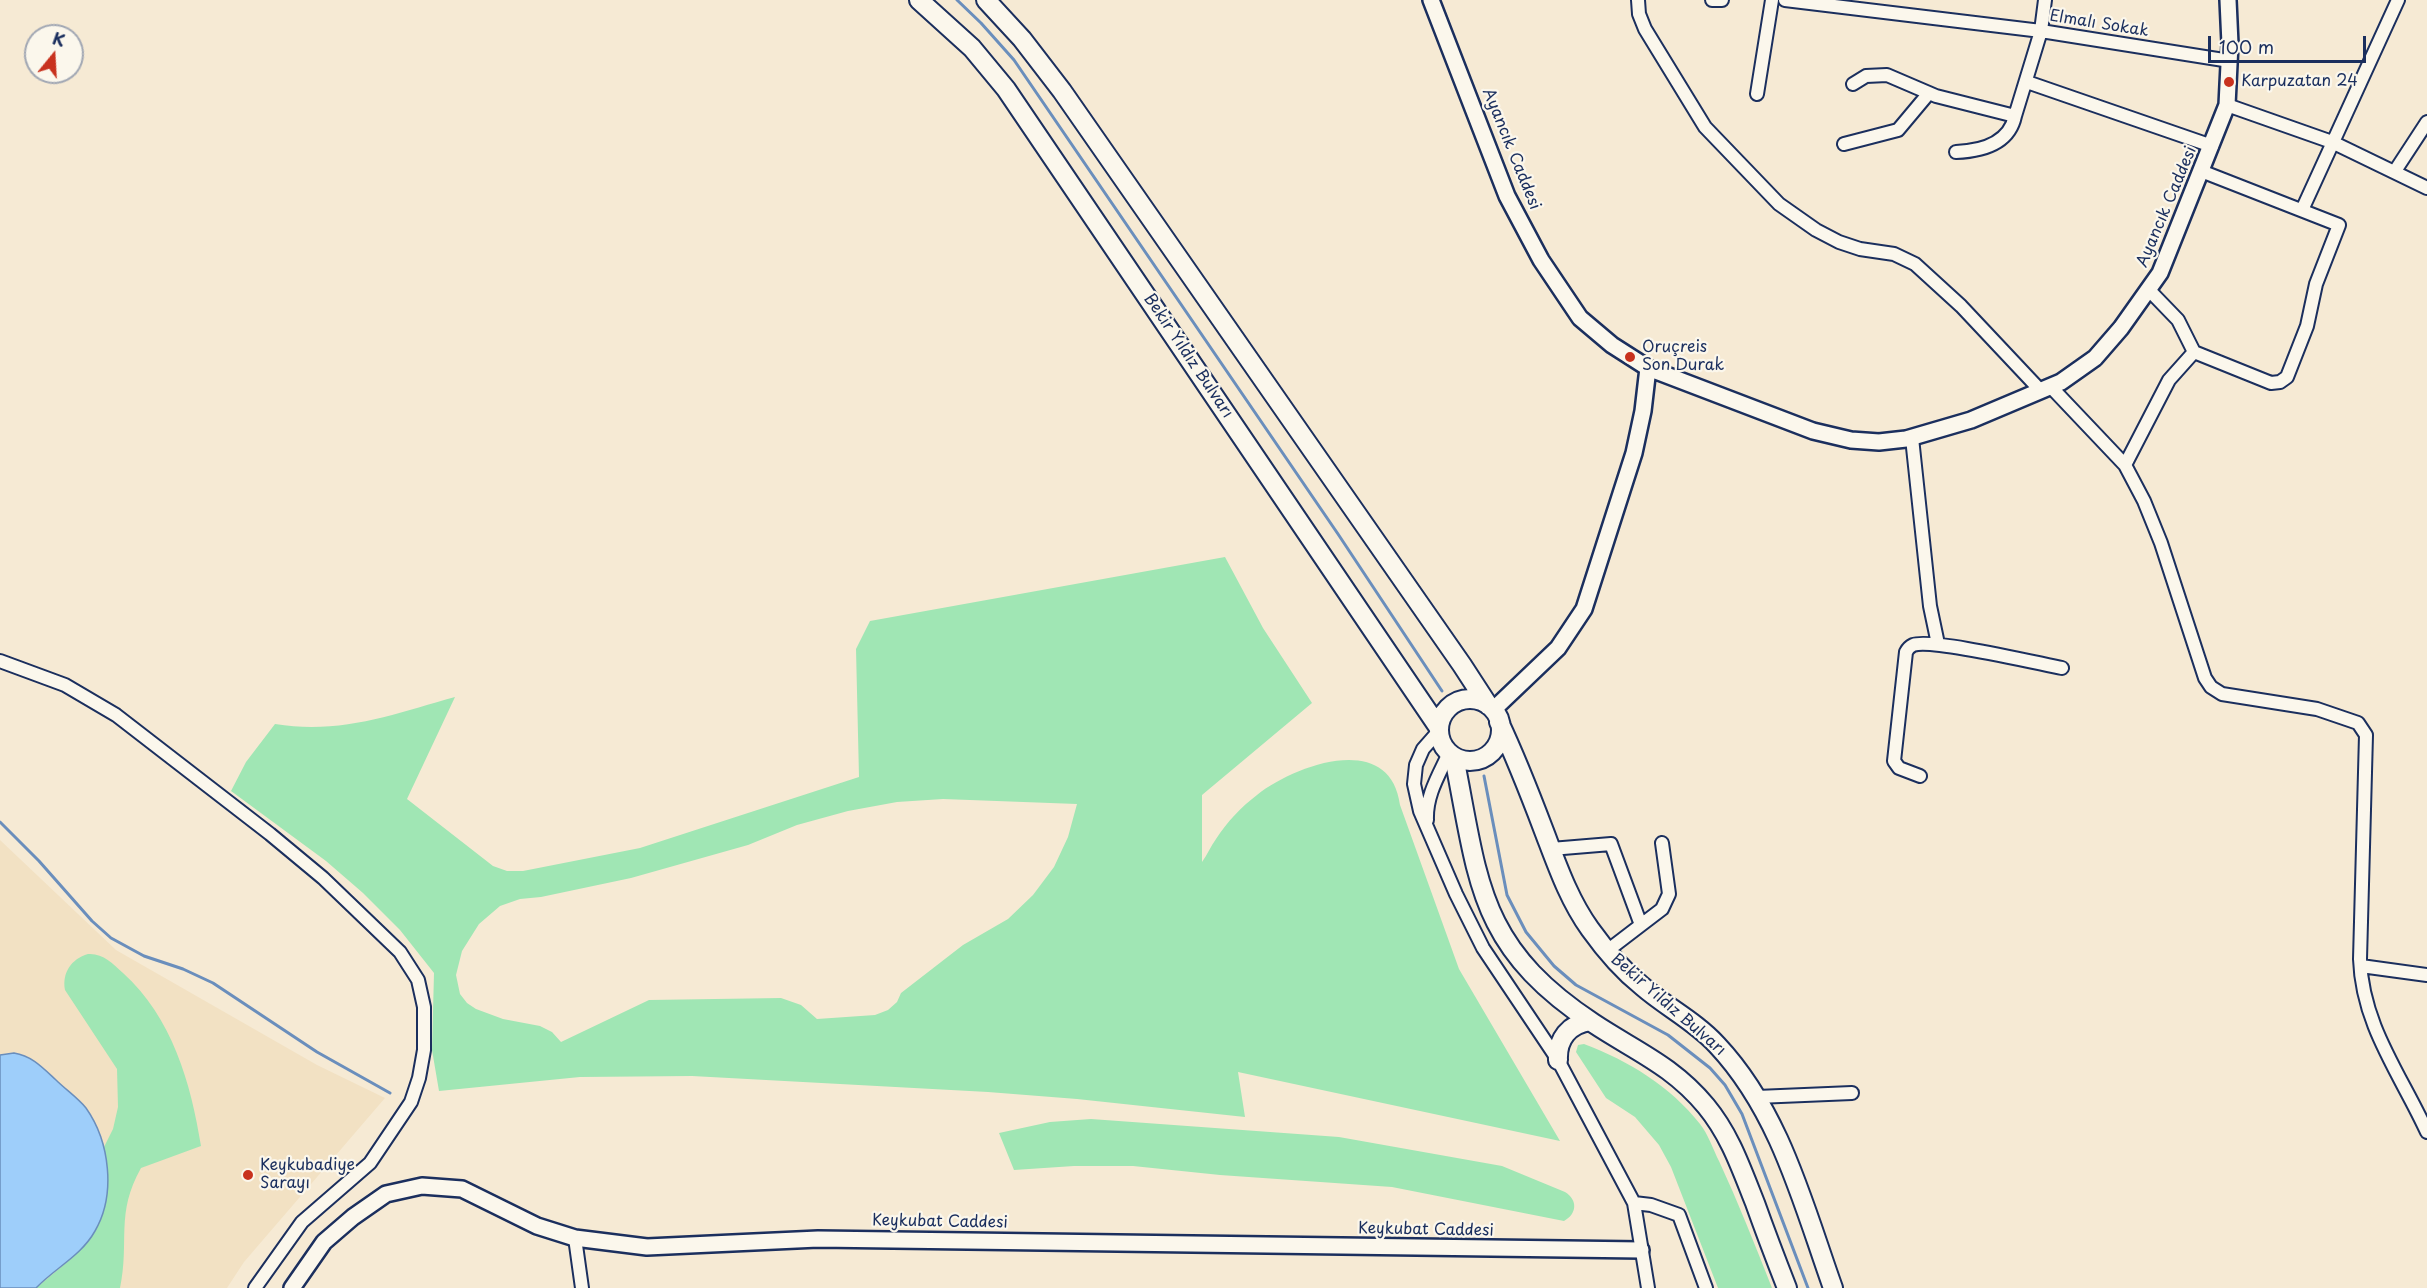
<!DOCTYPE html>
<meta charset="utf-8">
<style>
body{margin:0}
#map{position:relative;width:2427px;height:1288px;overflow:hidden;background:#f6ead4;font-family:"Playpen Sans",sans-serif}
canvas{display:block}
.north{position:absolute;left:24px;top:24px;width:60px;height:60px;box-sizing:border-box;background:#fbf7ec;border:2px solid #a1a7b3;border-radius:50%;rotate:18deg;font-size:16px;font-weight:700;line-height:24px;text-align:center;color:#1b2f5e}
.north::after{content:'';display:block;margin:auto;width:21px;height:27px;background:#c8321e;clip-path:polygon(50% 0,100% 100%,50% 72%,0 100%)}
.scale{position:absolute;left:2208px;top:36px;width:158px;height:27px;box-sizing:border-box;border:3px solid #1b2f5e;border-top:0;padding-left:8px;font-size:18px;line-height:21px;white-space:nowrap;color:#1b2f5e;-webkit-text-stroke:4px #fbf7ec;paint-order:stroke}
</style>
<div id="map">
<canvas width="2427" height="1288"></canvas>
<div class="north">K</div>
<div class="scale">100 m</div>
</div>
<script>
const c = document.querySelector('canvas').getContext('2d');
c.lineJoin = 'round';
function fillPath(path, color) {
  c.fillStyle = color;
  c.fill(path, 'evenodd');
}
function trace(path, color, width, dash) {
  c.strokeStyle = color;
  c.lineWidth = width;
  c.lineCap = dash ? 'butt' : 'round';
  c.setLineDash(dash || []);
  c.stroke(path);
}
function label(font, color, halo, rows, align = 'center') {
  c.font = font + ' "Playpen Sans",sans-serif';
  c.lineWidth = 4.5;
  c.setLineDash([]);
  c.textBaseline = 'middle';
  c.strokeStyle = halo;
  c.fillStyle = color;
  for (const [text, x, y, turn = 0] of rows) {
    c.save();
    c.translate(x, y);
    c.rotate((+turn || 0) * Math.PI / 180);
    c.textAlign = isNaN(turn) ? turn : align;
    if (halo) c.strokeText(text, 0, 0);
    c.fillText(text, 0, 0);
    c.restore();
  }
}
const built = new Path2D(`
 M0 840 116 950 317 1065 385 1098 244 1262 227 1288H0Z`);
const green = new Path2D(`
 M1225 557 1263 628 1312 703 1202 795V862C1207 855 1211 846 1216 839 1227 822 1241 807 1257 795 1295 765 1390 730 1400 805L1459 969 1560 1141 1238 1072 1245 1117 1077 1099 988 1092 692 1076 580 1077 439 1091 432 1050 434 973 400 930 363 893 326 861 231 791 246 762 275 724C340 735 394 714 455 697L407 799 493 866 507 871H523L640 848 859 777 856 649 870 621ZM943 799 1077 804 1068 837 1054 867 1033 895 1008 919 963 945 901 993 897 1002 888 1010 875 1015 817 1019 801 1005 781 998 649 1000 561 1042 552 1032 540 1026 503 1019 476 1009 467 1003 460 994 456 975 462 951 479 924 500 906 520 899 541 897 631 878 748 845 797 825 848 811 897 802Z
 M88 954C103 953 112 963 123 973 172 1017 191 1083 201 1146L141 1168C115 1214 130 1241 120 1288H36L72 1258 89 1241 100 1220 108 1187 103 1149 113 1129 118 1107 117 1069 65 990C62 973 71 959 88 954Z
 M1584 1044C1629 1061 1670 1086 1700 1124 1708 1134 1713 1149 1719 1161 1738 1202 1755 1245 1772 1288H1718L1671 1167 1659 1145 1635 1117 1606 1098 1576 1052 1578 1045Z
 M1091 1119 1339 1137 1502 1166 1565 1192C1578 1200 1577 1214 1564 1221L1392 1187 1220 1175 1133 1166H1074L1014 1170 999 1133 1050 1122Z`);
const water = new Path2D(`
 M14 1053C32 1056 42 1067 56 1080 65 1089 78 1098 86 1108 110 1142 116 1195 95 1231 81 1256 55 1268 36 1288H0V1055Z`);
const stream = new Path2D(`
 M957 0 981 23 1014 60 1338 534 1442 691
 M1484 776 1507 895 1526 932 1554 966 1576 985 1668 1035 1710 1068 1725 1085 1742 1114 1808 1288
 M0 822 39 861 92 921 111 938 144 956 183 969 213 983 317 1052 390 1093`);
const minor = new Path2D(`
 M1638 0 1639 14 1645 29 1705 127 1779 204 1816 230 1839 242 1860 249 1894 254 1915 264 1961 306 2041 391
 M1712 0H1722
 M1785 0 2041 31 2230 61
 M2027 82 2212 146
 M1853 84 1866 76 1887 75 1936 96 2015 116 2041 31 2045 0
 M1757 94 1772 0
 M2227 105 2332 142 2427 188
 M1844 144 1898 130 1929 93
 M1956 152C1981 151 2009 144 2015 116
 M2395 171 2427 122
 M2302 210 2398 0
 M2149 290 2178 320 2194 352
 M2051 387 2125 465 2144 501 2161 543 2205 678 2211 687 2222 694 2317 709 2358 723 2366 735 2360 959C2362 1025 2401 1075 2427 1132
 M1912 438 1930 606 1938 644
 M2125 465 2169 380 2194 352 2271 383 2280 382 2287 377 2307 326 2316 284 2339 225 2201 171
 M0 661 65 685 116 715 270 834 323 878 400 952 418 980 424 1007V1050L419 1078 411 1102 370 1163 302 1222 255 1288
 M1438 732 1423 749 1416 765 1414 784 1420 811 1456 894 1483 948 1558 1060 1634 1203 1648 1288
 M1920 776 1899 768 1894 761 1906 652C1908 648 1909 647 1913 645 1931 638 2036 663 2062 668
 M1427 820C1426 795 1439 775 1449 753
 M1551 849 1611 844 1641 925 1607 951
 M1641 925 1662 909 1669 894 1662 843
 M2361 966 2427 975
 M1757 1097 1852 1093
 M1634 1203 1651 1205 1679 1215 1706 1288
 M575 1238 582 1288`);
const tertiary = new Path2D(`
 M1431 0 1507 196 1541 260 1580 318 1612 345 1648 368 1813 431 1851 440 1879 442 1906 439 1971 420 2061 382 2095 358 2121 328 2160 273 2227 105 2230 44 2228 0
 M1493 710 1558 648 1584 609 1634 453 1643 411 1648 368
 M292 1288 324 1242 353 1217 386 1194 422 1186 462 1189 537 1226 575 1238 647 1247 818 1239 1641 1250`);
const primary = new Path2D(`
 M919 0 972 48 1006 89 1439 728
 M986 0 1022 39 1062 91 1462 665 1488 705
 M1439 730a31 31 0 1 1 62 0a31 31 0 1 1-62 0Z
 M1499 722C1516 758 1530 794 1544 831 1557 865 1569 900 1590 929 1605 950 1622 970 1642 986 1666 1007 1695 1021 1717 1045 1780 1112 1803 1204 1833 1288
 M1454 757C1479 882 1477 946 1593 1023 1635 1051 1672 1065 1706 1106 1730 1135 1741 1168 1755 1203 1765 1231 1776 1260 1787 1288
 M1558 1060C1557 1039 1569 1024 1590 1021`);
const markers = [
 [2229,82,6,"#c8321e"],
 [1630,357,6,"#c8321e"],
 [248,1175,6,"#c8321e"]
];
const streetNames = [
 ["Elmalı Sokak",2099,24,9],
 ["Ayancık Caddesi",1511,149,68],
 ["Ayancık Caddesi",2167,207,-67],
 ["Bekir Yıldız Bulvarı",1188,356,56],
 ["Bekir Yıldız Bulvarı",1668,1005,41],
 ["Keykubat Caddesi",940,1222,1],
 ["Keykubat Caddesi",1426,1230,1]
];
const poiNames = [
 ["Karpuzatan 24",2241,82],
 ["Oruçreis",1642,348],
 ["Son Durak",1642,366],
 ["Keykubadiye",260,1166],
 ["Sarayı",260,1184]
];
fillPath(built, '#f2e1c3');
fillPath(green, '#a0e6b4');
fillPath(water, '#9ecefa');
trace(water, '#6a8ebc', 1.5);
trace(stream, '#6a8ebc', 3);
trace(minor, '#1b2f5e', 16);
trace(tertiary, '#1b2f5e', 20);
trace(primary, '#1b2f5e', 22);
trace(minor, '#fbf7ec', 12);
trace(tertiary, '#fbf7ec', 15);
trace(primary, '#fbf7ec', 18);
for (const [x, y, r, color] of markers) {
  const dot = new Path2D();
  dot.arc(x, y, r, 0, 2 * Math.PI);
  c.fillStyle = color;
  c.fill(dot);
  trace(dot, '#fbf7ec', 2);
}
label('16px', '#1b2f5e', '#fbf7ec', streetNames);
label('16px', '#1b2f5e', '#fbf7ec', poiNames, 'left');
</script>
